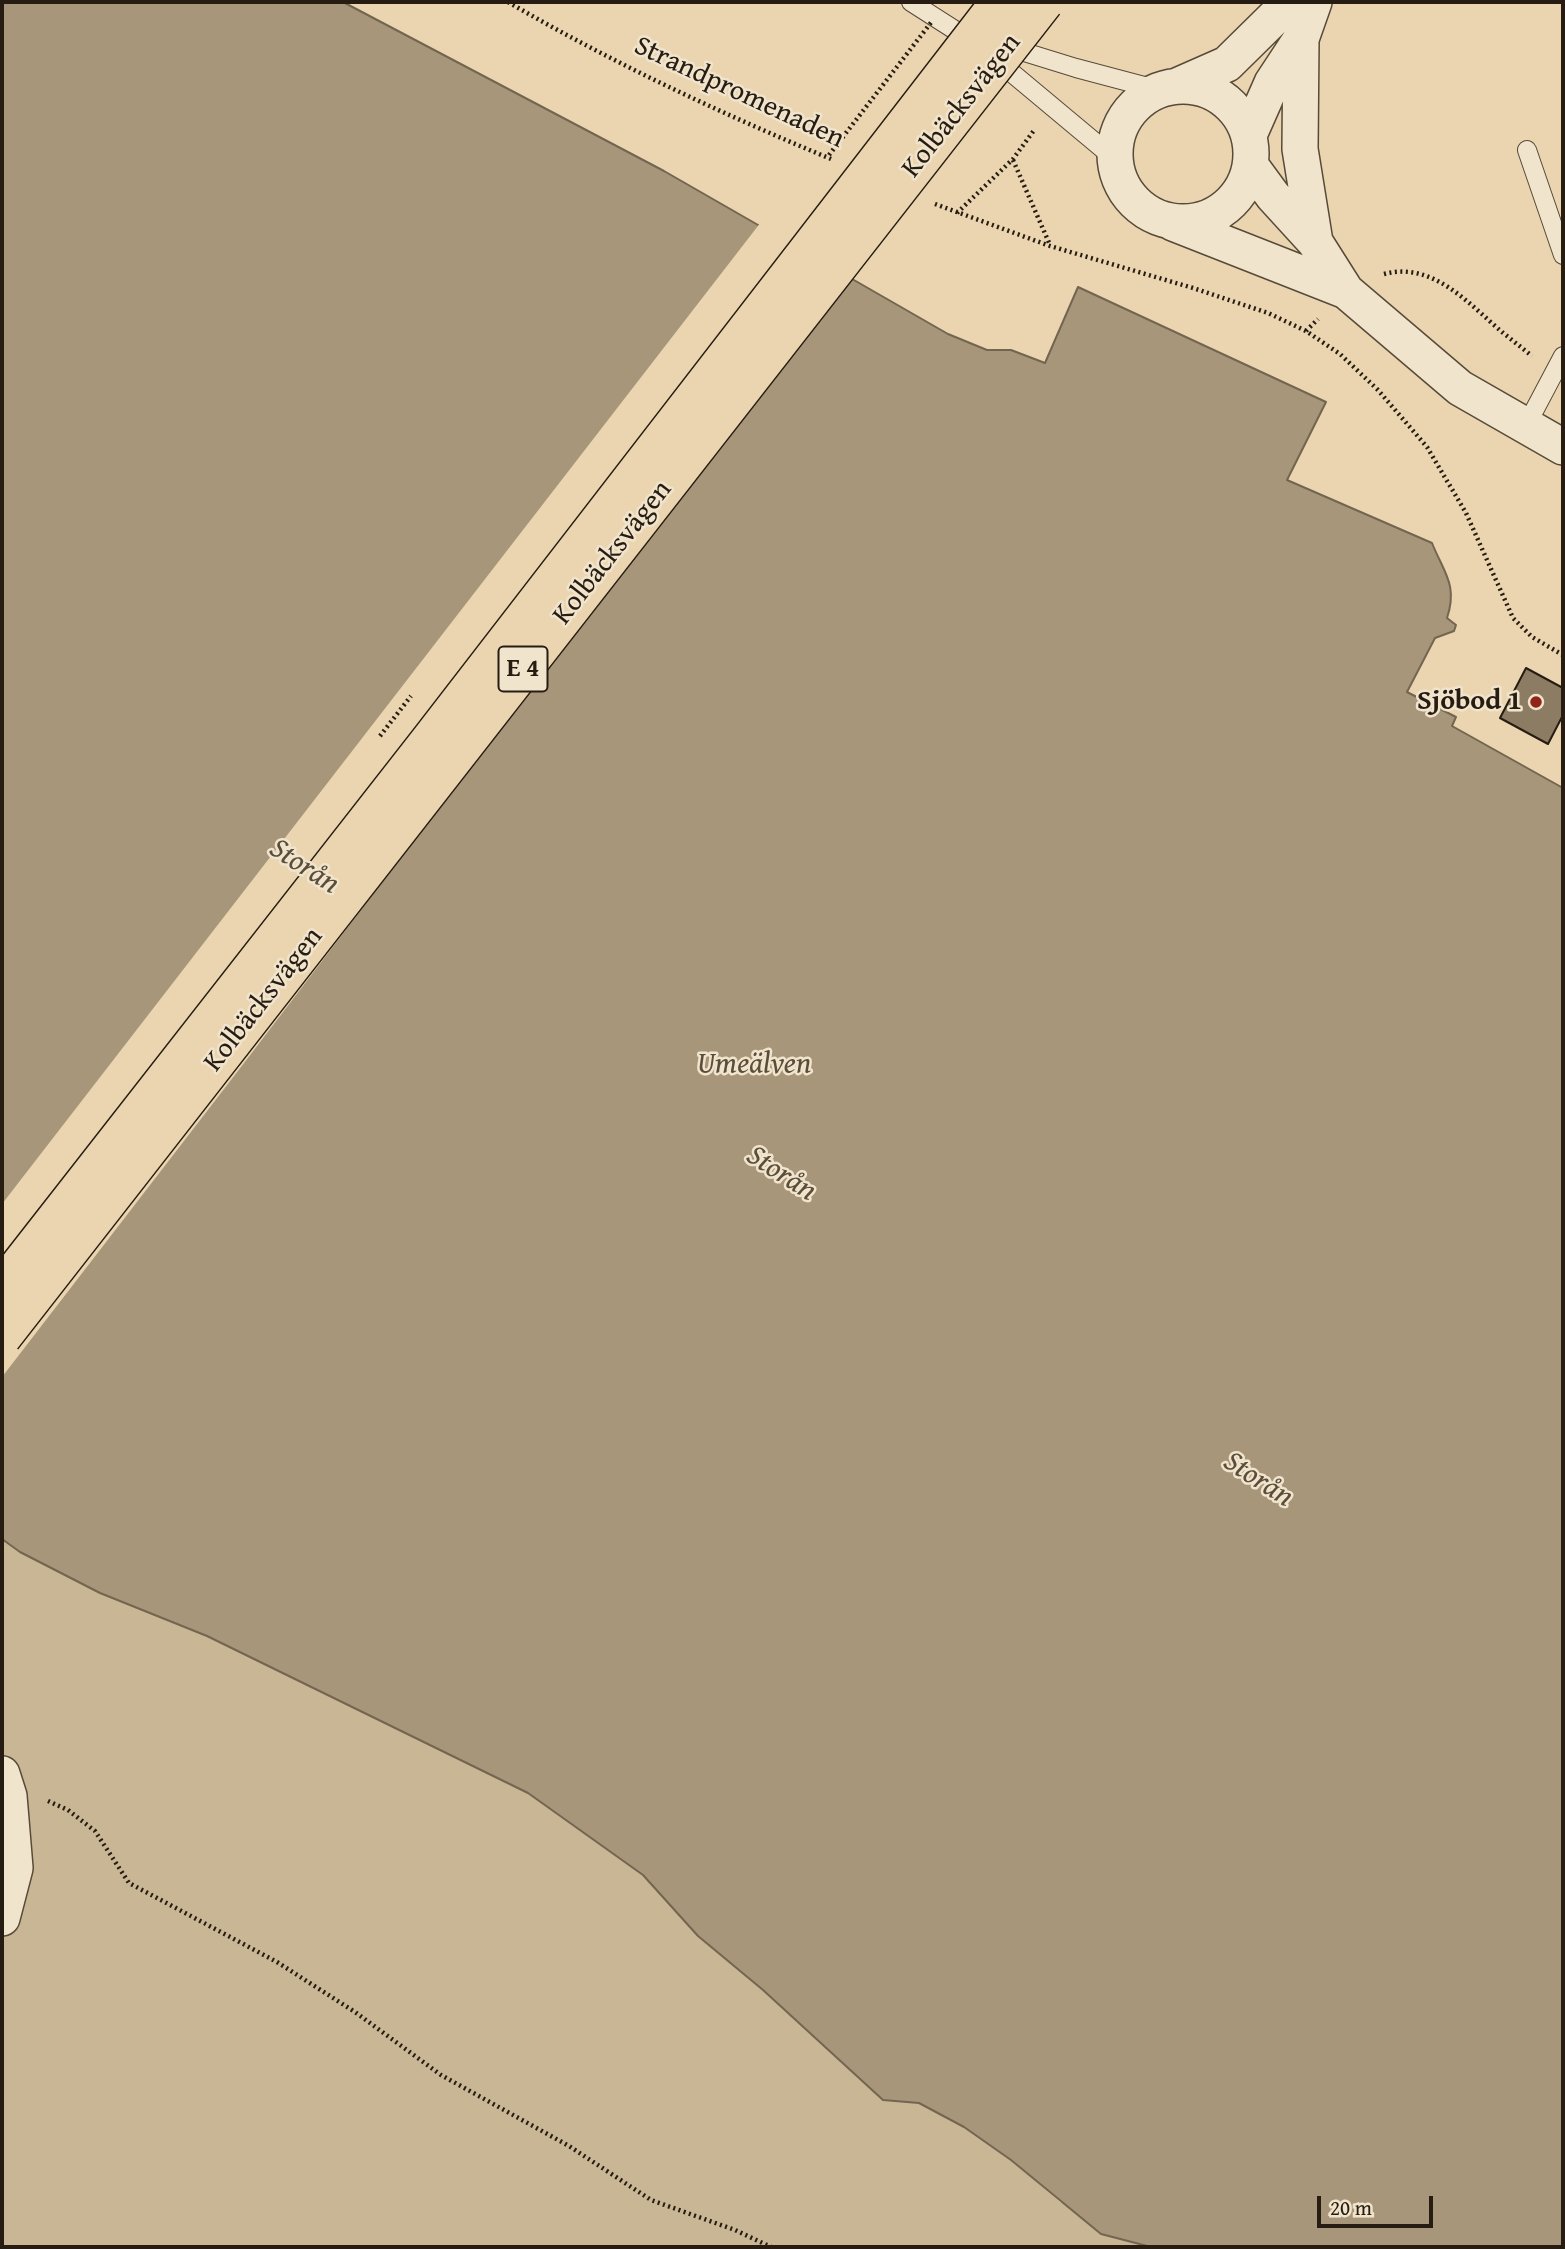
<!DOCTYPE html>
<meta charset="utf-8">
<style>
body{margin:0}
#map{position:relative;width:1565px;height:2249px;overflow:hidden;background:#ead5b0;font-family:"Gentium Book Plus",serif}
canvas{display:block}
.frame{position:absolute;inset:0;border:4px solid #261c11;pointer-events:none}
.scale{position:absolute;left:1317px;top:2196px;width:116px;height:32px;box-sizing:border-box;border:4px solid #261c11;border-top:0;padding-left:9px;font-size:21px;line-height:24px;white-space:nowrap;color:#261c11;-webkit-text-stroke:5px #f1e4cc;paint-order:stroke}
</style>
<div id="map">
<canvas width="1565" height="2249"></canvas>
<div class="frame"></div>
<div class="scale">20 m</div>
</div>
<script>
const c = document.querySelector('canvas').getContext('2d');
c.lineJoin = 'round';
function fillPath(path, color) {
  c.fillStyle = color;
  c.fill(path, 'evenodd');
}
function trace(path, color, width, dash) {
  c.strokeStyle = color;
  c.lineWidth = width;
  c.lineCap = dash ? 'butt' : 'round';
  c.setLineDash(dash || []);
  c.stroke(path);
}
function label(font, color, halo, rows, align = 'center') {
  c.font = font + ' "Gentium Book Plus",serif';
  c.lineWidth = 5;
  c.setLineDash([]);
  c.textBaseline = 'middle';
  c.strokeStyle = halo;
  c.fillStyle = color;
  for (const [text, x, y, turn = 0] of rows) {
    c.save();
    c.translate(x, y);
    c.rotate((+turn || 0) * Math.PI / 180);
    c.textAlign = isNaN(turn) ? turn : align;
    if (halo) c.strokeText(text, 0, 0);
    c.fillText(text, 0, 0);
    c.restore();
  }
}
const green = new Path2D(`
 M2 1539 20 1552 100 1593 207 1636 528 1793 643 1875 698 1936 763 1990 883 2100 919 2103 964 2127 1011 2160 1060 2202 1151 2247H2Z`);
const water = new Path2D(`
 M2 2H343L664 171 948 334 987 350H1011L1045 363 1078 287 1326 402 1287 480 1432 543C1444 573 1458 585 1447 618L1456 625 1454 631 1435 638 1407 692 1456 717 1452 726 1563 788V2247H1151L1101 2234 1011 2160 964 2127 919 2103 883 2100 763 1990 698 1936 643 1875 528 1793 207 1636 100 1593 20 1552 2 1539Z`);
const pier = new Path2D(`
 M761 222 848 273 241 1067 2 1377V1204Z`);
const building = new Path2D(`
 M1526 668 1563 688V715L1548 744 1500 718Z`);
const path = new Path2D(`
 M508 2C611 62 720 113 831 159
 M1013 160 1050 245
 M935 204 1050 246 1193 288 1268 313 1306 331 1340 354 1378 390 1427 447 1466 513 1513 618 1532 637 1563 655
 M957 213 1013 159 1035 129
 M1384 274C1433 261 1469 304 1502 332 1512 340 1522 348 1532 356
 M1306 331 1318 319
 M48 1801 68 1810 95 1831 129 1883 277 1962 355 2012 441 2075 569 2146 651 2200 735 2230 771 2247`);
const service = new Path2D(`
 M911 2 972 41
 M1008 47 1076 68 1159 90
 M994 58 1115 159
 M1527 150 1563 255
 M1526 426 1563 356`);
const minor = new Path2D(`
 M1301 39 1300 149 1315 242 1346 291 1460 388 1563 447
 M1115 154a68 68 0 1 1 136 0a68 68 0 1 1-136 0Z
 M1177 86 1227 64 1290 2
 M1249 135 1272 83 1301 39 1314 2
 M1251 166 1273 196 1315 242
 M1173 223 1346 291
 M2 1774 9 1796 15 1868 2 1918`);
const pathBridge = new Path2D(`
 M829 155 933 20
 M380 736 411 696`);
const trunkBridge = new Path2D(`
 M2 1288 431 739 1000 2
 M2 1337 1044 2`);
const markers = [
 [1536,702,7,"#8f2418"]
];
const shields = [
 [523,669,49]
];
const shieldNames = [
 ["E 4",523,669]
];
const streetNames = [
 ["Strandpromenaden",739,93,25],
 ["Kolbäcksvägen",962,106,-52],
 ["Kolbäcksvägen",613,553,-52],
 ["Kolbäcksvägen",264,1000,-52]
];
const poiNames = [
 ["Sjöbod 1",1522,702]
];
const waterNames = [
 ["Storån",304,867,33],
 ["Umeälven",754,1065],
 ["Storån",781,1174,33],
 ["Storån",1258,1480,33]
];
fillPath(green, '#c9b695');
fillPath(water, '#a7967a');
trace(water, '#736550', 2);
fillPath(pier, '#ead5b0');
fillPath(building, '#8c7c64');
trace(building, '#261c11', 2);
trace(service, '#574a39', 20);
trace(minor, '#574a39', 38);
trace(path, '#261c11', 4.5, [2, 3.5]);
trace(service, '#f1e4cc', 18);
trace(minor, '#f1e4cc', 35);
trace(trunkBridge, '#261c11', 41, []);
trace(pathBridge, '#261c11', 4.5, [2, 3.5]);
trace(trunkBridge, '#ead5b0', 38);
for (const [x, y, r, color] of markers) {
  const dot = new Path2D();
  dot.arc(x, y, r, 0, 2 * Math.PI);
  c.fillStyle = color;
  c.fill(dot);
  trace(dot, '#f1e4cc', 2.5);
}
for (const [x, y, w] of shields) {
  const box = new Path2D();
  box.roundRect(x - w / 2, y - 22.5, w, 45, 5);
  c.fillStyle = '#f1e4cc';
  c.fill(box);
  trace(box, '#261c11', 2);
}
label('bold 26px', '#261c11', null, shieldNames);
label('28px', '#261c11', '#f1e4cc', streetNames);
label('bold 28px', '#261c11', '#f1e4cc', poiNames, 'right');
label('italic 30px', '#5a4d3b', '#f1e4cc', waterNames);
</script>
